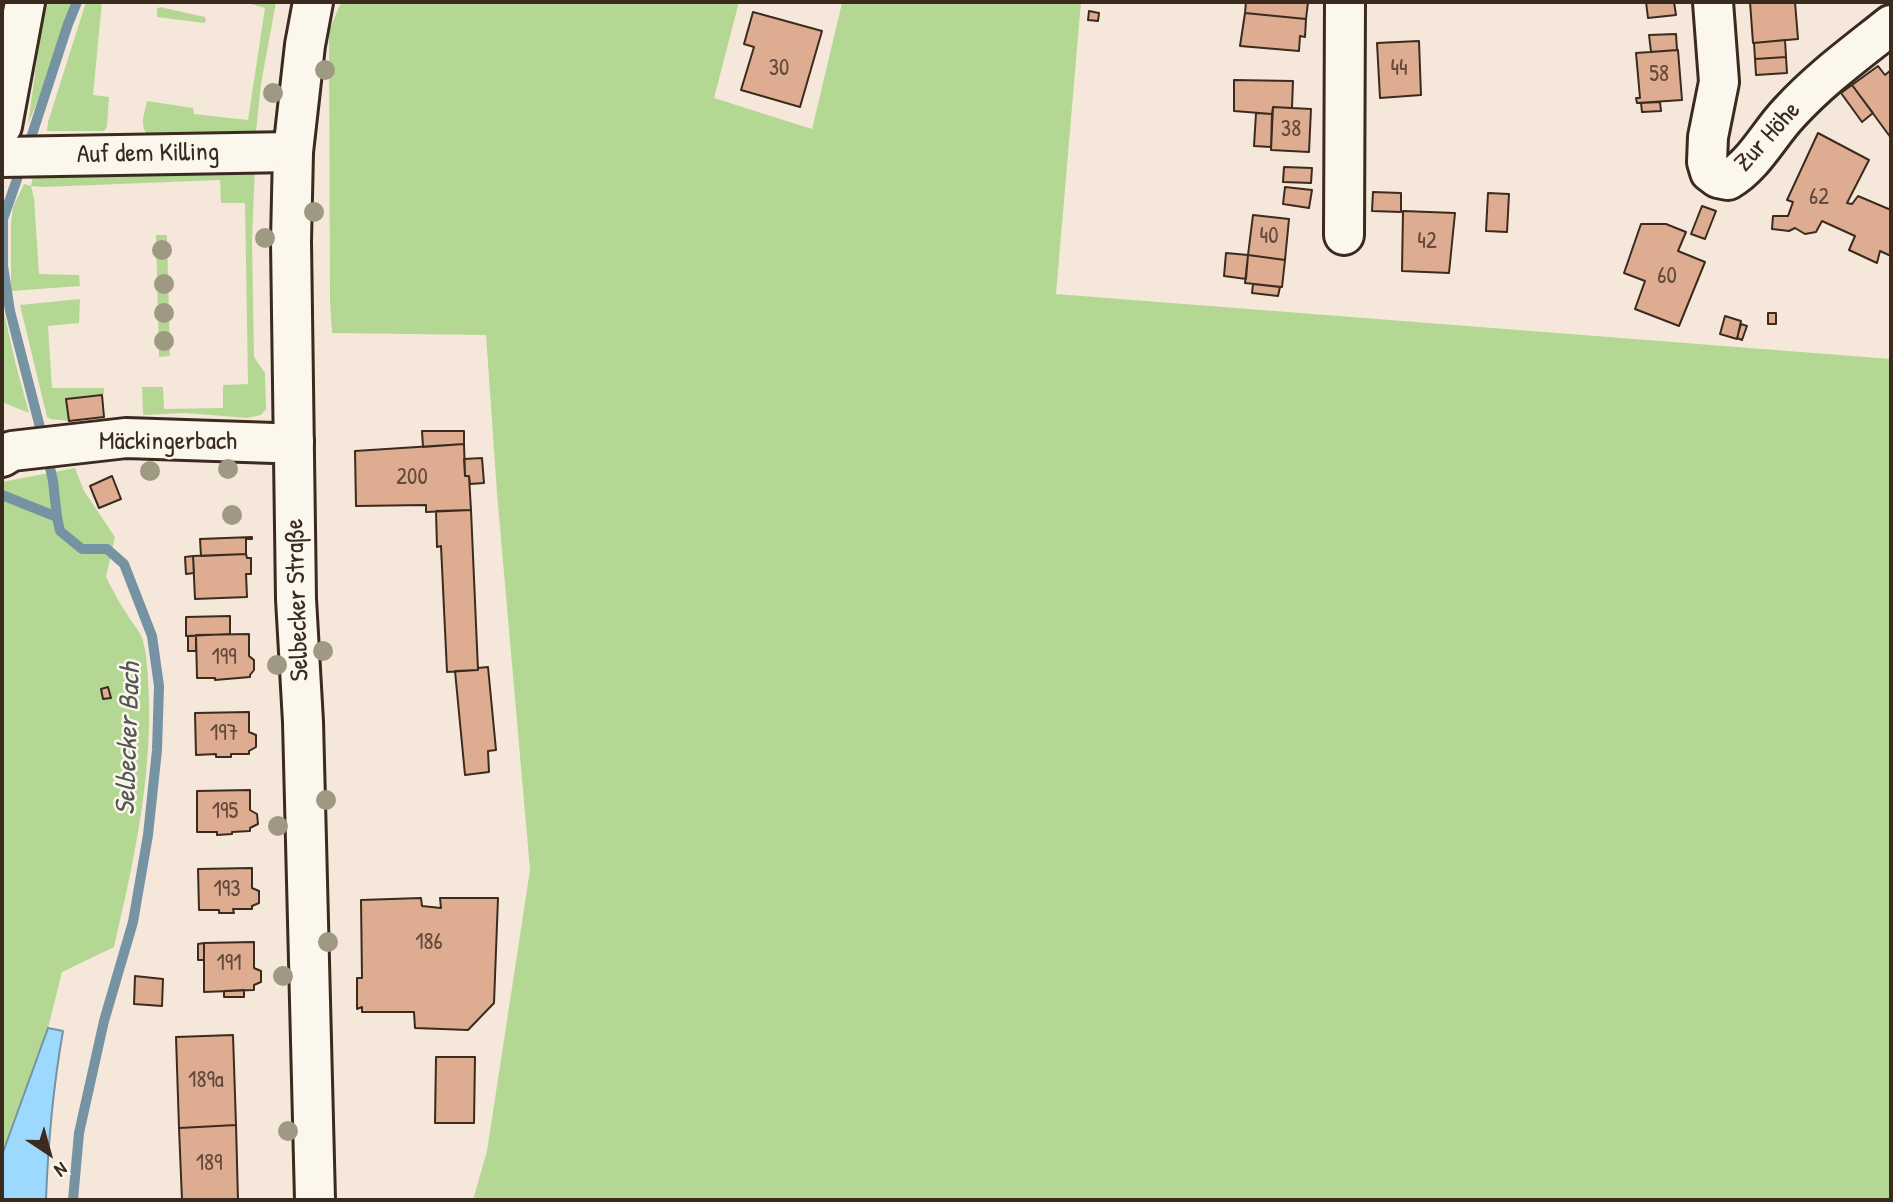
<!DOCTYPE html>
<meta charset="utf-8">
<style>
body{margin:0}
#map{position:relative;width:1893px;height:1202px;overflow:hidden;background:#f5e8da;font-family:"Patrick Hand",sans-serif}
canvas{display:block}
.frame{position:absolute;inset:0;border:4px solid #3b2a1e;pointer-events:none}
.north{position:absolute;left:14px;top:1118px;width:70px;height:70px;-webkit-text-stroke:5px #fbf7ec;paint-order:stroke;rotate:144deg;font-size:19px;font-weight:700;line-height:28px;text-align:center;color:#3b2a1e}
.north::after{content:'';display:block;margin:auto;width:24px;height:32px;background:#3b2a1e;clip-path:polygon(50% 0,100% 100%,50% 72%,0 100%)}
</style>
<div id="map">
<canvas width="1893" height="1202"></canvas>
<div class="frame"></div>
<div class="north">N</div>
</div>
<script>
const c = document.querySelector('canvas').getContext('2d');
c.lineJoin = 'round';
function fillPath(path, color) {
  c.fillStyle = color;
  c.fill(path, 'evenodd');
}
function trace(path, color, width, dash) {
  c.strokeStyle = color;
  c.lineWidth = width;
  c.lineCap = dash ? 'butt' : 'round';
  c.setLineDash(dash || []);
  c.stroke(path);
}
function label(font, color, halo, rows, align = 'center') {
  c.font = font + ' "Patrick Hand",sans-serif';
  c.lineWidth = 5;
  c.setLineDash([]);
  c.textBaseline = 'middle';
  c.strokeStyle = halo;
  c.fillStyle = color;
  for (const [text, x, y, turn = 0] of rows) {
    c.save();
    c.translate(x, y);
    c.rotate((+turn || 0) * Math.PI / 180);
    c.textAlign = isNaN(turn) ? turn : align;
    if (halo) c.strokeText(text, 0, 0);
    c.fillText(text, 0, 0);
    c.restore();
  }
}
const green = new Path2D(`
 M45 2H79L28 124Z
 M86 2H102L93 95 109 97 107 127 104 131H47L48 122Z
 M244 2H276L261 84 256 132 245 136 153 139C137 128 144 117 147 101L193 108 194 114 248 120 265 8Z
 M341 2H739L714 98 812 129 842 3 845 2H1081L1056 294 1891 359V1200H473L487 1151 530 870 497 493 486 335 332 333 330 303 329 31Z
 M160 7 205 17 206 20 204 23 157 17V9Z
 M255 164 252 241 254 357 265 373 266 409 261 415 247 418 186 413 143 415 142 387H163L164 409 223 408V385L248 384 245 203H221L220 180 44 187 31 186 34 198 39 274 79 275 80 286 11 291V223L13 207 24 184 31 186 34 171Z
 M156 235H167L170 356 159 357Z
 M80 299 79 323 48 326 52 388H104V394L67 399 69 421 51 419 47 417 20 305Z
 M2 304 16 365 29 413 2 402Z
 M75 468 84 491 115 537 106 577C113 590 119 603 127 614 132 623 141 632 143 641 148 660 148 681 149 700 151 784 133 865 114 947L62 972 48 1028 2 1157V482Z`);
const water = new Path2D(`
 M48 1028 63 1031C53 1088 48 1143 46 1200H2V1155Z`);
const stream = new Path2D(`
 M28 147 68 24 77 2
 M22 165 3 219V266L10 311 43 439
 M47 454 53 481 57 517 60 531 82 549H107L124 564 152 636 159 686 157 750 148 835 133 922 104 1021 79 1133 73 1200
 M2 495 57 517`);
const building = new Path2D(`
 M1246 2H1308L1306 19 1245 13Z
 M1646 2H1674L1676 15 1648 18Z
 M1750 2H1795L1798 39 1753 43Z
 M1089 11 1099 13 1098 21 1088 20Z
 M753 12 822 31 800 107 741 90 754 47 744 44Z
 M1245 13 1306 19 1305 37 1300 36 1299 51 1240 46Z
 M1676 34 1677 50 1651 52 1649 35Z
 M1785 40 1786 57 1755 59 1754 43Z
 M1419 41 1421 95 1380 98 1377 43Z
 M1678 50 1682 100 1637 103 1636 98H1640L1636 53Z
 M1786 57 1787 73 1756 75 1755 59Z
 M1878 66 1885 75 1891 70V138L1852 85Z
 M1234 80 1293 81 1292 108 1273 107 1272 114 1234 111Z
 M1852 85 1873 113 1862 122 1841 93Z
 M1660 102 1661 111 1642 112 1641 103Z
 M1273 107 1311 109 1309 152 1271 150Z
 M1256 113 1272 114 1271 147 1254 146Z
 M1818 133 1869 160 1847 203 1852 204 1858 196 1891 210V256L1880 251 1877 263 1849 250 1855 236 1822 221 1816 232 1805 234 1795 228 1789 231 1772 229 1773 216H1788L1793 202 1787 200Z
 M1284 167 1312 168 1311 183 1283 182Z
 M1285 187 1312 190 1309 208 1283 204Z
 M1373 192 1401 193V212L1372 211Z
 M1488 193 1509 194 1507 232 1486 231Z
 M1702 206 1716 211 1705 239 1691 234Z
 M1403 211 1455 213 1449 273 1402 271Z
 M1253 215 1289 219 1285 260 1248 255Z
 M1641 224H1666L1686 232 1678 251 1705 262 1679 326 1635 309 1645 281 1624 273Z
 M1226 253 1248 255 1246 279 1224 276Z
 M1248 255 1285 260 1282 287 1245 283Z
 M1253 284 1280 287 1278 296 1252 293Z
 M1768 313H1776V324H1768Z
 M1725 316 1741 321 1737 339 1720 334Z
 M1741 324 1747 326 1742 340 1737 338Z
 M102 395 104 417 69 421 66 399Z
 M422 431H464V444L423 447Z
 M464 444 465 476H469L471 510 426 512V505L356 506 355 451Z
 M482 458 484 483 470 484 469 476H465L464 459Z
 M112 476 121 499 99 508 90 486Z
 M471 510 478 670 447 672 441 546 437 547 436 511Z
 M252 537V539H246V554L201 556 200 539Z
 M246 554 247 558H251V574H246L247 597 195 599 193 556Z
 M193 556 194 573 186 574 185 557Z
 M230 616V634L186 636V617Z
 M249 634V656L254 660V670L250 675V677L215 680V678H197L196 635Z
 M188 636H196V651H188Z
 M488 667 496 750 488 751 489 772 465 775 455 671 478 670V668Z
 M108 687 111 698 103 699 101 689Z
 M249 712V732L256 735V747L249 751V754H231V757H216V754L196 755 195 713Z
 M250 790V810L257 814 258 824 250 828V831L232 832V834L217 835V832H197V791Z
 M252 868V888L259 891V903L252 906V909H233L234 913H219V910H199L198 869Z
 M421 898 422 906 441 908 440 898H498L494 1003 468 1030 415 1028 414 1012H362V1007L357 1009V978H362L361 900Z
 M254 942V968L261 971V982L254 985V990L204 992V943Z
 M204 943V960H198V944Z
 M135 976 163 979 162 1006 134 1004Z
 M244 990V997H224V991Z
 M233 1035 236 1125 179 1128 176 1037Z
 M436 1057H475L474 1123H435Z
 M236 1125 238 1200H182L179 1128Z`);
const minor = new Path2D(`
 M1713 2 1719 82 1708 137 1707 162 1710 172 1718 178 1728 180C1754 165 1769 134 1789 113 1820 79 1856 53 1891 25
 M2 126 25 2
 M2 157 293 152
 M1344 235 1345 2
 M2 457 12 451 126 438 274 443 294 442`);
const major = new Path2D(`
 M313 2 305 45 293 152 291 241 296 599 303 722 315 1200`);
const trees = [
 [325,70],
 [273,93],
 [314,212],
 [265,238],
 [162,250],
 [164,284],
 [164,313],
 [164,341],
 [228,469],
 [150,471],
 [232,515],
 [323,651],
 [277,665],
 [326,800],
 [278,826],
 [328,942],
 [283,976],
 [288,1131]
];
const numberNames = [
 ["30",779,69],
 ["44",1399,69],
 ["58",1659,75],
 ["38",1291,130],
 ["62",1819,198],
 ["40",1269,237],
 ["42",1427,242],
 ["60",1667,277],
 ["200",412,478],
 ["199",224,658],
 ["197",224,734],
 ["195",225,812],
 ["193",227,890],
 ["186",429,943],
 ["191",229,964],
 ["189a",206,1081],
 ["189",209,1164]
];
const streetNames = [
 ["Zur Höhe",1768,137,-48],
 ["Auf dem Killing",148,154,-1],
 ["Mäckingerbach",168,442],
 ["Selbecker Straße",298,600,-92]
];
const waterNames = [
 ["Selbecker Bach",129,739,-88]
];
fillPath(green, '#b4d893');
fillPath(water, '#9dd9fe');
trace(water, '#7693a4', 2);
trace(stream, '#7693a4', 10);
fillPath(building, '#deac91');
trace(building, '#3b2a1e', 2);
trace(minor, '#3b2a1e', 44);
trace(major, '#3b2a1e', 44);
trace(minor, '#fbf7ec', 38);
trace(major, '#fbf7ec', 38);
c.fillStyle = '#9f9883';
for (const [x, y] of trees) {
  c.beginPath();
  c.arc(x, y, 10, 0, 2 * Math.PI);
  c.fill();
}
label('23px', '#644a3b', null, numberNames);
label('26px', '#3b2a1e', '#fbf7ec', streetNames);
label('italic 28px', '#545656', '#fbf7ec', waterNames);
</script>
